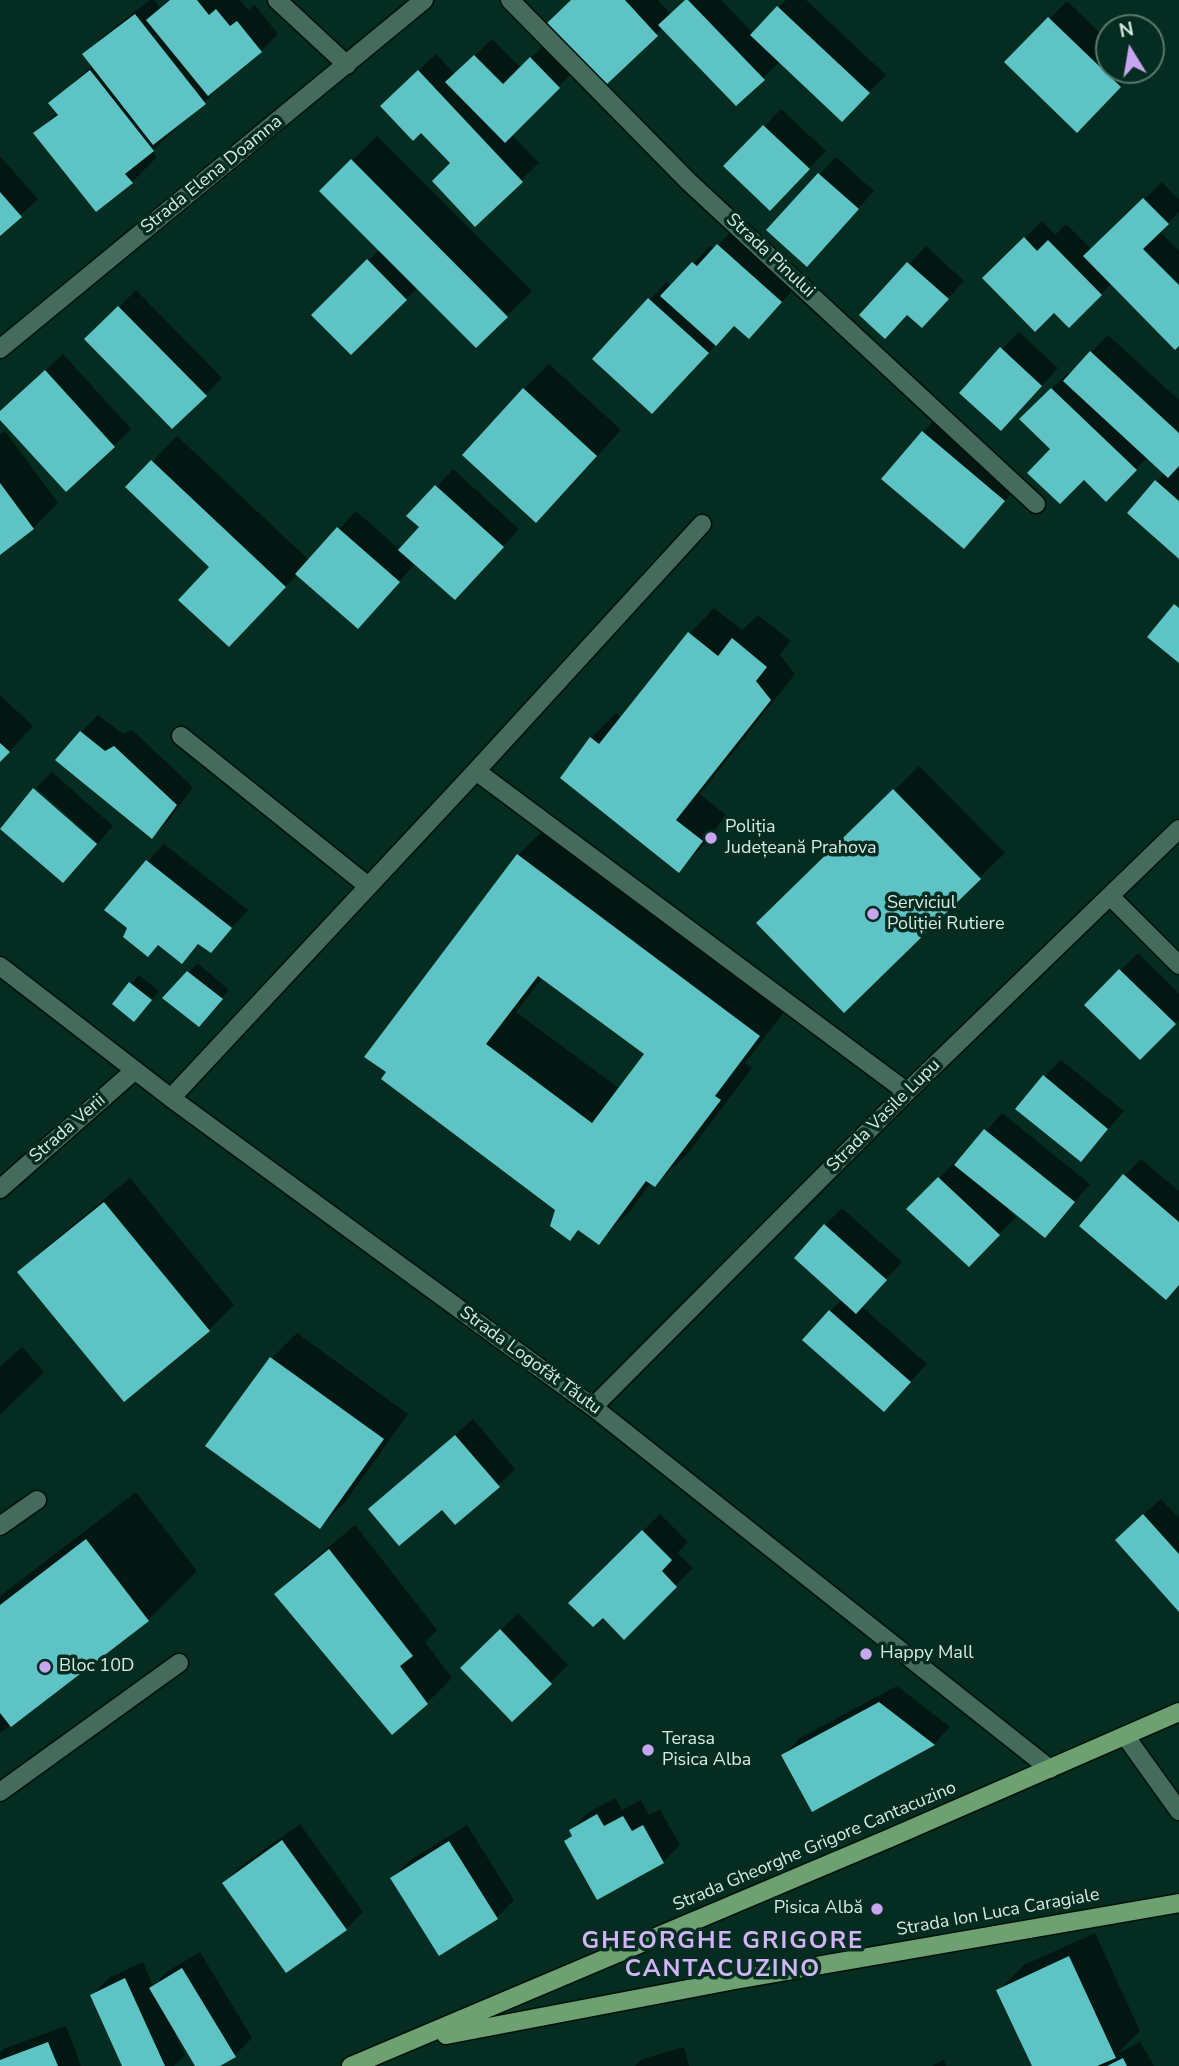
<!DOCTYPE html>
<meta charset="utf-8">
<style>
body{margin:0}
#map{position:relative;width:1179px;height:2066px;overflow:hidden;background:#052c21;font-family:"Nunito Sans",sans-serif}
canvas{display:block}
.north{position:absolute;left:1095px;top:14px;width:70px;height:70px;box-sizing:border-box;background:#052c21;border:2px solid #59786e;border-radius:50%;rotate:349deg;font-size:19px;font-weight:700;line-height:28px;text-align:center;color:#d7ebe2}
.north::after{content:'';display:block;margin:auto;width:24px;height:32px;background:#c7a6ef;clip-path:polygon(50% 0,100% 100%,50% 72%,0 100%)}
</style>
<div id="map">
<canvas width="1179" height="2066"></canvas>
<div class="north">N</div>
</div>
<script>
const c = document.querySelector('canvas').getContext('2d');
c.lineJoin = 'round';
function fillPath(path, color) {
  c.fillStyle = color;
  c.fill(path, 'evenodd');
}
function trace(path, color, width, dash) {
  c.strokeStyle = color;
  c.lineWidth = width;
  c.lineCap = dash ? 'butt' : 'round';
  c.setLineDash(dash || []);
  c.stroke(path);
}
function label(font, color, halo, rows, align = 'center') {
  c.font = font + ' "Nunito Sans",sans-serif';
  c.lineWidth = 7;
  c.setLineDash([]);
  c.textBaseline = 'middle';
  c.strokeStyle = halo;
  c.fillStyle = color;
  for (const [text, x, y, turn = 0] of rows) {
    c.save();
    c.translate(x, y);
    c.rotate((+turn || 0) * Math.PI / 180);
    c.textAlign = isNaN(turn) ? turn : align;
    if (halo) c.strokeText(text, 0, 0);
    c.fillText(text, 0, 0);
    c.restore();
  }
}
const shadow = new Path2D(`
 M150 0H154L160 8 169 0H240L248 10 255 5 278 34 261 51 220 84 222 85 204 102 152 151 157 157 132 182 36 134 58 112 51 103 93 65 85 54 102 37Z
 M573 0H658L672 15 687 0H721L754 34 786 0H806L886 75 842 119 780 61 763 78 663 28 606 82Z
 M1067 1 1109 42V70H1135L1094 113 1007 62Z
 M492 39 521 68 548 41 576 69 511 134 539 163 475 224 452 163 399 89 436 54 455 74Z
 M781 109 826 151 787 192 725 166Z
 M377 136 532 291 476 345 418 287 351 352 313 315 380 249 322 191Z
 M0 156 38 199 0 234Z
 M836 157 874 191 824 247 769 230Z
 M1162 182 1179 200V212L1160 231 1179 251V344L1112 283 1069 326 1054 310 985 278 1042 221 1055 235 1066 224 1092 250Z
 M735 228 798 284 766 320 735 324 669 395 594 358 667 282 672 286 710 246 714 249Z
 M926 246 964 281 939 309 908 313 861 315Z
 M136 290 222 378 172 427 87 339Z
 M1019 332 1058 368 1018 412 1002 349Z
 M1108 335 1179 400V465L1176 467 1179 470V556L1156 482 1165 473 1148 457 1106 499 1021 419 1069 372 1071 374Z
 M63 354 131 429 114 446 0 418V413Z
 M549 364 621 430 561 496 524 389Z
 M940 415 1020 483 981 529 923 432Z
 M5 431 58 503 33 528 0 552V435Z
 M177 436 310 561 356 511 400 550 421 526 409 516 453 469 519 529 472 581 416 563 358 627 298 574 254 620 212 566 128 487Z
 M714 608 742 630 758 615 791 641 780 655 795 674 700 794 726 815 704 845 679 870 591 738 616 713 622 718 690 633Z
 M0 695 33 726 0 762Z
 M98 715 123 734 132 730 193 787 169 820 152 837 81 732Z
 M919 766 1005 853 844 1010 758 923Z
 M52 772 113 826 98 843 36 788Z
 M550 824 790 1004 745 1063 752 1068 687 1154 655 1185 651 1182 630 1211 598 1242 580 1228 570 1238 557 1209 383 1079 518 855ZM543 977 646 1053 620 1089 516 1012Z
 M164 844 248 910 211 950 200 943 182 962 147 862Z
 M1138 953 1179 993V1019L1140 1058 1086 1005Z
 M197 963 229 990 207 1016 164 998Z
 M139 975 159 991 142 1011 114 1003Z
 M1061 1060 1124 1111 1081 1160 1044 1077Z
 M1002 1113 1090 1184 1045 1236 1010 1208 1008 1210 1016 1217 986 1248 909 1209 956 1161 958 1163Z
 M1141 1159 1179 1191V1285L1166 1298 1124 1176Z
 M130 1178 234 1305 209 1330 20 1273 45 1248Z
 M842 1208 902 1262 861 1306 927 1364 901 1392 830 1311 843 1299 825 1225Z
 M297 1333 408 1414 345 1502 320 1527 272 1358Z
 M22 1347 44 1372 0 1415V1366Z
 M473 1419 515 1469 498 1486 442 1508 370 1509Z
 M136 1492 197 1571 148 1620 0 1733V1596Z
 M1161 1499 1179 1518V1609L1134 1523Z
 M660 1514 688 1542 677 1553 693 1568 624 1637 603 1615 571 1603Z
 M355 1525 437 1630 425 1642 452 1678 427 1703 276 1594 301 1570Z
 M518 1613 568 1665 512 1719 462 1668Z
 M897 1686 950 1727 934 1744 812 1809 783 1756 800 1738Z
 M615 1798 622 1810 641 1800 649 1815 660 1810 680 1845 663 1862 566 1841 573 1834 571 1830 588 1813Z
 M300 1824 363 1912 346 1929 224 1883 241 1866Z
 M467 1825 514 1900 497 1917 440 1954 392 1878 409 1861Z
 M1095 1933 1140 2031 1118 2053 1140 2042 1154 2066H1034L999 1990 1024 1965Z
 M200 1952 252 2038 235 2055 217 2066H197L177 2033 175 2034 185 2055 174 2066H124L92 1995 109 1978 143 1962 153 1986 168 1971Z
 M66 2026 81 2066H0V2052L3 2049Z
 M684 2047 689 2066H635L642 2059Z
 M944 2060 946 2066H932Z`);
const building = new Path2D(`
 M170 0H197L209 15 216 9 230 26 237 21 262 52 208 96 146 20Z
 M571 0H625L658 36 606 85 547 23Z
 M685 0H688L765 80 736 106 658 25Z
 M777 6 870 93 842 122 750 35Z
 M135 14 206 104 153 145 82 54Z
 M1048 17 1121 87 1077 133 1004 62Z
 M474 55 503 84 530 57 560 88 505 143 445 82Z
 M90 70 154 151 125 174 133 183 96 212 33 133 58 115 48 103Z
 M418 70 523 182 475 227 432 181 450 163 421 133 413 141 380 106Z
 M763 125 810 169 770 211 723 166Z
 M351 159 508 317 476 348 319 191Z
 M818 173 859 209 807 267 766 230Z
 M0 192 22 217 0 236Z
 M1143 198 1169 224 1143 249 1179 285V346L1175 350 1083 256Z
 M1024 237 1037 251 1048 240 1102 295 1069 328 1054 313 1035 332 982 278Z
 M717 244 782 302 749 339 734 326 716 346 660 296 692 262 697 266Z
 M367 259 407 300 351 355 311 315Z
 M907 262 949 299 922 328 907 315 885 339 859 315Z
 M648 298 709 353 652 414 592 359Z
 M118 306 207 396 172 429 84 339Z
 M1000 347 1042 386 1001 431 959 393Z
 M1090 351 1179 433V466L1168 478 1063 381Z
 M45 370 115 447 66 492 0 420V411Z
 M523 388 597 456 536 523 462 455Z
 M1051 388 1137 470 1106 502 1084 480 1060 504 1027 473 1050 449 1019 419Z
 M922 431 1005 501 964 549 881 479Z
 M151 460 286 587 229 647 178 600 209 567 125 487Z
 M1155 480 1179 501V559L1127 513Z
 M0 483 34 529 0 555Z
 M435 485 504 547 455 600 398 550 419 527 406 516Z
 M337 527 400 582 358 629 295 574Z
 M1174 604 1179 608V663L1147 637Z
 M688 632 718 656 732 638 767 667 756 681 771 700 676 820 703 841 679 873 560 778 590 737 599 744Z
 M80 731 105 751 114 746 177 805 152 839 55 760Z
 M0 743 10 752 0 762Z
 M33 788 97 844 63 883 0 829Z
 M893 789 981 879 844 1013 756 923Z
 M517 854 760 1036 715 1096 721 1100 655 1187 646 1181 599 1245 578 1230 570 1241 550 1226 555 1210 381 1079 386 1072 364 1057ZM538 976 644 1054 592 1123 486 1044Z
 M146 860 232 928 211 953 198 944 182 964 158 945 148 957 123 937 127 928 104 910Z
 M1119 969 1176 1024 1140 1060 1084 1005Z
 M187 971 223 999 199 1027 162 998Z
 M129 982 152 1000 134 1022 112 1004Z
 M1043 1075 1108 1129 1081 1162 1015 1109Z
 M984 1129 1075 1202 1045 1238 954 1165Z
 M1123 1174 1179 1222V1285L1166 1300 1079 1226Z
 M938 1177 1000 1235 969 1267 906 1209Z
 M104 1202 210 1331 124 1402 17 1272Z
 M824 1224 887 1280 856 1314 794 1258Z
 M829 1310 911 1382 884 1412 802 1340Z
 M270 1357 384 1439 320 1529 205 1446Z
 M455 1435 500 1487 455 1525 442 1510 399 1546 368 1509Z
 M1143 1514 1179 1554V1612L1115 1540Z
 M642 1530 672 1560 662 1571 677 1587 624 1640 603 1618 593 1627 568 1603Z
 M86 1539 149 1621 11 1727 0 1713V1605Z
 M329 1549 413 1656 400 1666 428 1704 392 1735 274 1594Z
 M500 1629 552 1684 512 1722 460 1668Z
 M879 1702 935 1745 812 1812 781 1755Z
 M597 1814 604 1826 623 1816 632 1831 643 1825 664 1863 597 1900 564 1841 572 1836 569 1830Z
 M282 1840 347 1930 286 1973 222 1883Z
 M449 1841 498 1919 439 1956 390 1878Z
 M1069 1956 1116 2058 1097 2066H1032L996 1990Z
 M182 1968 236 2057 220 2066H195L149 1988Z
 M125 1978 165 2066H122L90 1995Z
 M48 2042 58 2066H0V2060Z
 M1123 2058 1127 2066H1107Z`);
const minor = new Path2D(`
 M277 0 347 65
 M510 0 689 182 1036 504
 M0 349 424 0
 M181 736 368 886
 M476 771 907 1092
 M1110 896 1179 965
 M0 966 171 1098 593 1407 1050 1769
 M171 1098 476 771 702 524
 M0 1189 135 1070
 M593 1407 907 1092 1179 829
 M0 1526 37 1500
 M1126 1737 1179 1811
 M0 1792 179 1663`);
const major = new Path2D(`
 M446 2035 735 1980 1179 1903
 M351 2066 890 1838 1179 1712`);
const markers = [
 [711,838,7,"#c7a6ef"],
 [873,914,7,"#c7a6ef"],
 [866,1654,7,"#c7a6ef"],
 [45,1667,7,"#c7a6ef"],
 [648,1750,7,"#c7a6ef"],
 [877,1909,7,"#c7a6ef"]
];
const streetNames = [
 ["Strada Elena Doamna",212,175,-39],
 ["Strada Pinului",770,256,43],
 ["Strada Vasile Lupu",884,1116,-45],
 ["Strada Verii",68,1129,-41],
 ["Strada Logofăt Tăutu",530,1361,36],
 ["Strada Gheorghe Grigore Cantacuzino",815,1847,-23],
 ["Strada Ion Luca Caragiale",998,1913,-10]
];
const poiNames = [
 ["Poliția",725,828],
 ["Județeană Prahova",725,849],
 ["Serviciul",887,904],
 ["Poliției Rutiere",887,925],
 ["Happy Mall",880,1654],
 ["Bloc 10D",59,1667],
 ["Terasa",662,1740],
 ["Pisica Alba",662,1761],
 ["Pisica Albă",863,1909,"right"]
];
const districtNames = [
 ["GHEORGHE GRIGORE",723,1942],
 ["CANTACUZINO",723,1970]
];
fillPath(shadow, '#0007');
fillPath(building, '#5dc3c4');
trace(minor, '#00130b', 21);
trace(major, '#00130b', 21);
trace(minor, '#456b5d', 18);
trace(major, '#6da172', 18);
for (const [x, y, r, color] of markers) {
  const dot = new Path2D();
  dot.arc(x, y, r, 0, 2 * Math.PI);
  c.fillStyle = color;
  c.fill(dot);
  trace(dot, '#052c21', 2.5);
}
label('18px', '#d7ebe2', '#052c21', streetNames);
label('18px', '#d7ebe2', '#052c21', poiNames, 'left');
c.letterSpacing = '2px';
label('bold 24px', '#d3b4f8', '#052c21', districtNames);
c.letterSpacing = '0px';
</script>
